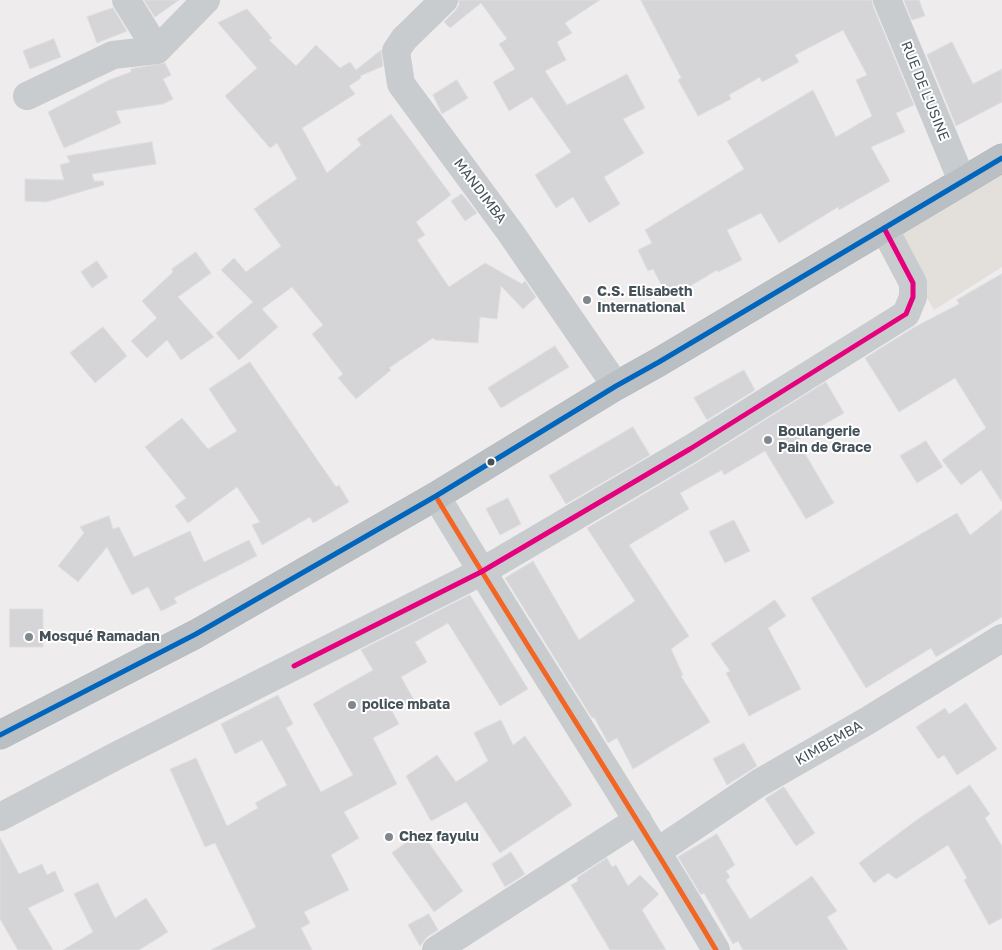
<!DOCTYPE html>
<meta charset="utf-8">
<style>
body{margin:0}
canvas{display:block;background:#eeeced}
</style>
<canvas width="1002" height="950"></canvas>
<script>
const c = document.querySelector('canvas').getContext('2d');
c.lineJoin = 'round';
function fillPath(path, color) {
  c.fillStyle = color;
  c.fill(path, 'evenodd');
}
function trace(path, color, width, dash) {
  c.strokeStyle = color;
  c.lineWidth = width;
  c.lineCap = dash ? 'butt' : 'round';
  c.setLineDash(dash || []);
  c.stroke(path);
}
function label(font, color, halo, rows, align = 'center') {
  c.font = font + ' "Golos Text",sans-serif';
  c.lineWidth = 4;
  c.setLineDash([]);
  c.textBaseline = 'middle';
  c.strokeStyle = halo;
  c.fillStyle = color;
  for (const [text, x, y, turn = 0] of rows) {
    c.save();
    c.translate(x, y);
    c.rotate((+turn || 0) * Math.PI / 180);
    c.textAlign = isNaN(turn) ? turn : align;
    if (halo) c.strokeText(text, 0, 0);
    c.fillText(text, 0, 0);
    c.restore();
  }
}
const commercial = new Path2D(`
 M1002 175V267L934 310 893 238Z`);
const building = new Path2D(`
 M144 0H179L155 17Z
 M459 0H600L565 23 572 33 557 42 566 60 545 71 567 105 627 74 645 108 623 119 644 153 604 177 620 204 589 223 573 197 556 208 535 175 571 152 532 97 509 111 493 82 515 69 499 44 507 39 481 3 450 28 444 22 455 11 459 5Z
 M641 0H872L873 6 914 105 896 113 905 132 871 147 890 181 839 210 838 207 779 243 761 213 727 230 742 260 718 272 717 270 682 291 680 288 667 296 653 269 648 271 638 250 652 243 645 230 744 169 727 141 813 90 836 137 872 116 856 80 867 75 843 30 795 55 799 62 762 82 760 77 729 95 731 99 698 116 678 80 681 78Z
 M904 0H919L925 16 912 20Z
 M113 8 127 31 97 43 87 17Z
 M247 9 272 38 269 40 296 66 316 45 340 68 350 62 356 70 381 50 383 66 360 76 361 78 349 86 355 94 302 128 327 173 361 145 357 139 391 114 451 195 416 222 425 235 417 240 449 287 485 263 522 284 525 281 536 297 523 309 501 286 497 319 480 317 478 343 435 340 433 338 389 368 391 370 356 399 338 378 343 374 312 334 323 325 292 287 262 309 278 327 239 360 216 333 253 302 221 270 234 258 246 272 281 246 254 209 297 179 277 143 270 148 225 96 257 68 218 23Z
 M54 39 61 57 30 69 23 51Z
 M952 42 973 84 1002 69V102L956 126 927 55Z
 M165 63 171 75 163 79 173 99 163 104 116 111 121 123 64 148 48 112 109 80 131 72V69Z
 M457 80 468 98 442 114 433 95Z
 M152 142 156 164 92 174 94 181H103L104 185 46 202 25 201V179L64 180 60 165 70 162 67 156Z
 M462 194 477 213 465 221 451 201Z
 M196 252 211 273 178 297 214 337 181 360 167 340 147 358 131 341 157 318 142 301 173 272 172 269Z
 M97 261 108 277 92 288 81 272Z
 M1002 274V502L981 470 961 485 942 460 986 428 955 378 899 412 865 358 913 328 959 304 957 300Z
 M103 327 127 356 95 383 70 353Z
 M555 346 569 367 501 408 488 388Z
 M250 362 336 487 339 485 349 502 313 523 310 517 262 545 252 525 260 522 237 487 188 523 175 506 186 498 145 447 182 418 208 449 237 431 209 389Z
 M744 370 755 390 707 420 694 398Z
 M826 382 844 413 797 440 834 503 806 519 765 451 724 475 722 470 680 493 689 509 629 545 689 636 671 649 683 675 681 676 710 722 633 769 617 738 608 743 594 717 592 718 505 578 533 561 579 640 635 601 587 528 698 462Z
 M633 427 650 455 566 504 549 476Z
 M926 441 943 467 917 483 900 456Z
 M508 498 521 524 500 535 486 509Z
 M1002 510V617L936 657 931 648 866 688 811 598 957 513 970 535Z
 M109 516 113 529 119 527 134 557 190 531 204 562 249 540 257 556 174 598 177 603 161 611 148 587 132 595 107 547 78 582 58 566 84 533 80 527Z
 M734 520 750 551 725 563 709 532Z
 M470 595 528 689 500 706 448 623 415 642 427 662 401 677 414 700 392 711 399 724 373 738 397 784 344 812 359 838 331 855 349 890 304 912 310 923 301 928 312 950H211L256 927 215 843 205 847 170 769 196 758 227 826 258 808 255 803 287 785 262 740 235 754 221 724 278 695 293 724 286 728 321 792 353 775 313 704 373 670 361 650Z
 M775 600 786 616 768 628 801 689 749 716 726 673 730 671 711 644Z
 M10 609H43V647H10Z
 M966 703 997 749 957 775 944 755 938 759 916 727 945 708 949 714Z
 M501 720 513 745 525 736 572 805 500 853 466 802 431 821 406 776 437 755 456 782 488 761 474 733Z
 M744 743 757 766 727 785 713 759Z
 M970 785 990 814 985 818 1002 846V918L989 925 964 880 967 878 948 845 896 879 888 873 874 883 859 863 918 819Z
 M784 787 815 833 796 846 765 799Z
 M421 832 463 891 434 912 392 853Z
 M717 834 735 865 726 871 730 877 726 880 750 919 812 876 837 911 827 917 848 950H743L738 941 733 944 704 893 701 895 678 857Z
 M0 838 19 874 42 864 47 875 55 871 64 891 28 908 53 950H18L0 919Z
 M511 852 525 874 505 887 492 864Z
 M607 858 612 867 616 865 628 886 640 875 659 894 642 910 666 950H610L571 885 578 881 577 878Z
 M98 883 115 918 146 898 168 932 139 950H63L93 932 74 894Z
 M429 914 438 930 427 937 420 946 408 925Z`);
const minor = new Path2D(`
 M126 0 157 50
 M444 0 404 39 396 51 401 84 510 232 616 386
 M887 0 962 181
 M27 96 113 55 157 50 206 0
 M436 496C528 649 626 797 716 950
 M0 817 116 756 481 572 690 449 906 314 913 297V283L884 228
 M658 851 759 783 867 721 1002 638
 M436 950 638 820`);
const highway = new Path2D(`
 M0 735 196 634 436 496 616 386 659 362 1002 158`);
const bus1 = new Path2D(`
 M438 500C529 651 626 798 716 950`);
const bus2 = new Path2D(`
 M294 666 481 572 690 449 906 314 913 297V283L884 228`);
const bus3 = new Path2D(`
 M0 735 196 634 436 496 616 386 659 362 1002 158`);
const markers = [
 [587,300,5,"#80878d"],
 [768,440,5,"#80878d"],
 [491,462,4.5,"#445159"],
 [29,637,5,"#80878d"],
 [352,705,5,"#80878d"],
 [389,837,5,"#80878d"]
];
const streetNames = [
 ["RUE DE L'USINE",925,91,68],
 ["MANDIMBA",480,191,53],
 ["KIMBEMBA",829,743,-30]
];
const poiNames = [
 ["C.S. Elisabeth",597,292],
 ["International",597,308],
 ["Boulangerie",778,432],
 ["Pain de Grace",778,448],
 ["Mosqué Ramadan",39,637],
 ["police mbata",362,705],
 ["Chez fayulu",399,837]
];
fillPath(commercial, '#e3dfda');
fillPath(building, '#d5d5d7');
trace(building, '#dfdee0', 1);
trace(highway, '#b2b7bd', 29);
trace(minor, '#c9ccce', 28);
trace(highway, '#b9bfc3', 28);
trace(bus1, '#f26522', 5);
trace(bus2, '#e5007d', 5);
trace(bus3, '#0065bd', 5);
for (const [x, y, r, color] of markers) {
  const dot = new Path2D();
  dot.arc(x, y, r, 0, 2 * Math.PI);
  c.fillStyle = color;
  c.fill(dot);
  trace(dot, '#fff', 2);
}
label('14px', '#445159', '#fff', streetNames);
label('bold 14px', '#445159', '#fff', poiNames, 'left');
</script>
